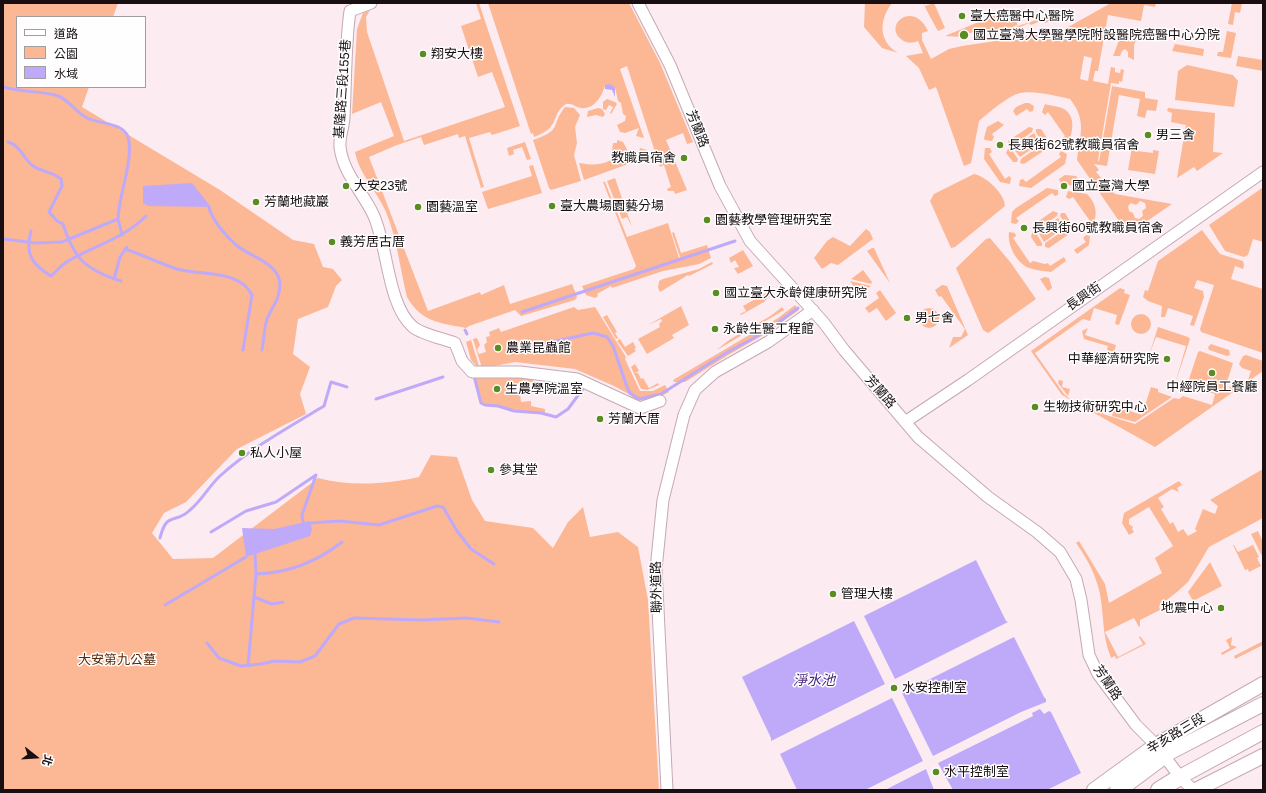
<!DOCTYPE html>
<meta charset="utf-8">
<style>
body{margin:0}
#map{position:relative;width:1266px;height:793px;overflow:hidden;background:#fdebf2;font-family:Helvetica,"Noto Sans TC",sans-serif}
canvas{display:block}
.frame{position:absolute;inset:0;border:4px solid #190f13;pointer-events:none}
.legend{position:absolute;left:16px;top:16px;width:130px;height:72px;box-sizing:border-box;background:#fdfefd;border:1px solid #a29e9f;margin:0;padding:5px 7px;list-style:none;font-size:12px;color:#190f13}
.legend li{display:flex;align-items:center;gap:8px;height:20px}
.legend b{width:20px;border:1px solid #a29e9f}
.north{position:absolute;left:16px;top:737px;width:40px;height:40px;-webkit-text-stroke:3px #fdfefd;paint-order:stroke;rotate:107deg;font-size:11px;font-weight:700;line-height:16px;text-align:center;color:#190f13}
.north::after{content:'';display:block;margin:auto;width:14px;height:18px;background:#190f13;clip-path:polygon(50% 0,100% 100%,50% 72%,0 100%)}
</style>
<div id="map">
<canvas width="1266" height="793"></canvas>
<div class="frame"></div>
<ul class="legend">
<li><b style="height:5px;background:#fff"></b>道路</li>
<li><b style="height:11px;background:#fcb795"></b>公園</li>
<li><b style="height:11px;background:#bfaaf9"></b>水域</li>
</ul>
<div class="north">北</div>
</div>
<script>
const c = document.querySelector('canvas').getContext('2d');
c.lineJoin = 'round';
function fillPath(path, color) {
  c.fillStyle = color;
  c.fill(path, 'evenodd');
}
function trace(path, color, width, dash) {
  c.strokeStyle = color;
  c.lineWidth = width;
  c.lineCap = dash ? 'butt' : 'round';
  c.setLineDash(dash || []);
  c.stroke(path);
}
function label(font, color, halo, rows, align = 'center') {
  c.font = font + ' Helvetica,"Noto Sans TC",sans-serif';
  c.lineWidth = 3;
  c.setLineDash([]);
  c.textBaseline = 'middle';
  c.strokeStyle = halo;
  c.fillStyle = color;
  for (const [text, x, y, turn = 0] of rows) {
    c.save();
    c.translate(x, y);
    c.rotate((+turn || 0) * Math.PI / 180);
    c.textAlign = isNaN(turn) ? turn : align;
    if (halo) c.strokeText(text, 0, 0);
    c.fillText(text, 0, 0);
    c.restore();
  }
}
const green = new Path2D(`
 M3 3H118L113 17H17V87H89L82 107 220 190 293 240 314 244 323 267 333 269 342 280 336 286 328 307 298 319 293 354 310 367 300 394 306 414 237 449 186 502 164 513 152 533 173 559 213 558 318 478C350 487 388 484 419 477L431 455 457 457 472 500 485 521 533 528 553 548 568 522 583 507 590 537 618 532 638 547 648 600 659 790H3Z
 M476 3H479L520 126 492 135 490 132 469 138 484 187 481 188 465 136 459 138 458 134 424 145 421 137 397 145 369 157 428 311 480 292 481 295 504 285 510 304 572 284 577 297 575 300 521 316 515 310 469 326 466 328C440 323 421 322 407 297 400 269 397 238 386 212 377 191 359 174 355 152L394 136 381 102 352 114 357 29 363 13 370 10 366 17 367 32 404 141 505 107 492 72 478 77 461 26 481 19Z
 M488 3H629L660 63 693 142 687 144 683 133 666 140 687 190 675 194 674 191H668L667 189 671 187 664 165 660 167 627 66 620 69 644 138 636 136 639 128 625 133 620 132 617 125 625 121 626 116 623 114 621 103 618 101 615 87 605 85C603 95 594 110 581 108 575 107 572 103 566 104 550 114 562 127 534 137L533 133 531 134Z
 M865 3H892C879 20 878 41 898 53L882 48 864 27Z
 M924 3 925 6 934 3 945 28 938 31C935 25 923 5 924 3Z
 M1111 3H1156L1155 7 1144 5 1141 21 1108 15 1098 71H1095L1093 81 1108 84 1111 67 1115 68V72L1120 73 1121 69 1124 70 1122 82 1119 81V84L1111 83 1098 160 1099 162 1112 86 1145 92V98L1158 100 1156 111 1147 110 1145 118 1137 116 1140 99 1119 95 1107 166 1094 164 1099 170 1096 172 1115 194 1172 204 1131 232 1121 224 1077 160C1080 136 1087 120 1070 99 1057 96 1029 89 1017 94 1006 98 988 113 979 121L971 163 964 166 936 87 929 90 919 68 906 56 923 53 918 41C913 43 906 44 901 39 883 24 914 0 928 31L922 33V40L931 59 949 49 962 46 1056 32 1070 26ZM1084 56 1092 58 1088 81 1080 79ZM1140 201 1145 203 1146 208 1142 211 1143 216 1139 219 1135 218 1133 213 1129 211 1128 206 1131 203 1136 205Z
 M1232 3H1242L1240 13 1235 12 1233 25 1228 24Z
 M1010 9 1013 13 1022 9 1025 15 1015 19 1018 26 1045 17 1046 19 1054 16 1055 19 1045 23 1043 20 1031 25 1029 23 1018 28 1017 25 1006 30 1005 27 995 31 993 28 980 33 979 29 962 37 945 36Z
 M1118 29 1139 33 1134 45V60L1128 57V52L1125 49 1122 51 1120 56H1113L1118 43Z
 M1227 31 1236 33 1231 58 1217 56 1218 52H1223Z
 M1175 44 1204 49 1203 56 1172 51Z
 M1238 56 1263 60V71L1236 66Z
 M1187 65 1233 75 1238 81 1234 107 1175 100 1178 71Z
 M607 99 615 102 617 104 611 114 610 113 613 107 609 105 606 110 603 109V102Z
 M1025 103H1029L1034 106 1033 111 1030 112 1027 109 1016 116 1013 111 1016 107Z
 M1045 104C1051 106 1059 106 1064 109 1076 116 1073 133 1068 143H1063L1062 139 1065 136 1048 112 1045 115 1042 112Z
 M565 107 574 108 580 115 575 127 577 143 574 155 581 181 551 190 549 188 533 140C563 130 550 126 565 107Z
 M598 108 602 109 605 114 603 117 596 115 587 117 588 111Z
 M1168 108 1215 113 1213 152 1223 153 1197 171 1194 167 1177 178 1186 125 1171 122 1172 113 1167 111Z
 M998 121 1004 125 992 134 994 137 992 141 985 140 984 138 987 127Z
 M1029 127 1033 128 1032 132 1012 146H1009L1008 141Z
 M1036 129H1041L1047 138 1046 142H1042L1036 132Z
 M1034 133 1040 143 1020 157 1013 148Z
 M617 140 623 142 629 153 634 154 631 163 584 180 579 163C591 165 599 166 611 160L613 143H617Z
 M525 142 531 159 527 160 522 147 513 150 514 154 509 156 507 148Z
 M1041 145H1045V150L1024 164 1020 163 1021 159Z
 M1132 147H1137V151L1153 153V150L1159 151 1155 174 1128 170Z
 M640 148 647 150 650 158 637 161Z
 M985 148H990L992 152 989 154 1005 179 1009 176 1011 178 1010 184 1000 182 984 159Z
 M1008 149H1011L1018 159 1017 162H1013L1006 153Z
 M1061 151 1067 154 1065 164 1031 188 1019 186 1020 180 1023 179 1026 182 1061 157 1059 154Z
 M533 165 542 193 488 209 482 192 532 176 529 166Z
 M974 174C986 176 1005 194 1005 206L955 247 951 248 930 201 934 194Z
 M1065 175 1076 176 1081 184 1078 186 1061 184 1059 179Z
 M615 178 632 227 627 217 622 219 607 181Z
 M603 182H605L627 237 668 223 679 258 680 257 672 233 674 232 681 253 707 245 711 258 699 264 663 271 612 288 611 286 597 294 598 296 595 298 586 295 582 286 634 269 636 266Z
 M1047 188 1058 190V195L1055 196 1052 193 1016 218 1019 221 1016 224 1011 223 1012 212 1016 208Z
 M1262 188 1263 242 1253 239 1248 255 1244 257 1225 251 1209 225Z
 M1068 191 1087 194C1097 204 1098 215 1092 228L1087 227 1086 224 1090 221 1073 197 1069 199 1066 197Z
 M1053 211 1058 213 1057 216 1036 230H1033V225Z
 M1061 213H1065L1071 223 1070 227 1067 226 1060 216Z
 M1058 218 1065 227 1044 242 1038 232Z
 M866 229 870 232 873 239 838 265 831 263 822 269 814 258 827 241 833 237 850 246Z
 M1066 229 1069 230V234L1049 248 1045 247V243Z
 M1202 230 1220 254 1243 261 1244 265 1243 269 1235 266 1231 279 1263 289V353L1201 332 1200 329 1214 285 1197 280 1194 288 1203 291 1204 297 1194 326 1190 325 1193 316 1168 308 1165 317H1161L1162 306 1148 301 1143 297 1145 290 1148 291 1158 261Z
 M1009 232 1015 233 1016 236 1013 238 1030 263 1033 261 1045 264 1048 263 1050 266 1064 257 1066 261 1051 272C1043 271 1035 270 1029 268 1016 263 1007 244 1009 232Z
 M1032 233H1036L1042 243V246H1037L1031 237Z
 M1086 235 1090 236 1089 245 1077 254 1074 250 1086 242 1083 238Z
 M990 238 1011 263 1036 299 988 333 983 330 956 268 986 239Z
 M872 248H874L890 283 867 251Z
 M743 250 753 266 738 274 734 268 739 267 735 260 731 263 729 258Z
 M712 262 713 264 689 276 688 275 660 292 658 288 659 281 663 279 699 269Z
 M863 270 872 282 871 284 851 279Z
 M1045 277 1049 278 1052 288 1048 291 1040 279Z
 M850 281 871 286 859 294Z
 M942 285 947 286 968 335 949 348 953 337H961L965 329 941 296 939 297 935 290Z
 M1120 288 1125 290 1124 293 1130 295 1119 325 1115 324 1117 315 1094 308 1090 321 1083 319 1035 353 1064 394 1070 399 1103 411V414L1135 424 1174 398 1179 399 1183 396 1212 405 1215 394 1187 385 1198 352 1200 351 1233 363 1225 388 1229 389 1230 386 1238 389 1240 381 1248 380 1251 371 1242 368 1239 364 1243 356 1246 355 1263 361V371L1155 447 1062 395 1031 351Z
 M880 290 896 313 886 321 877 308 869 313 865 308 879 298 876 293Z
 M768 292 770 296 764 302 741 315 740 314 746 311 743 306Z
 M795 305 799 310 765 334 730 354 685 382H674L673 380 778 318Z
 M681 306 689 325 672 335 674 338 647 354 638 339 660 327 659 324 662 321 661 319 648 325Z
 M574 307 578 310 595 307 626 357 625 359 640 391H653L665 385 669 392 660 397 637 401 627 393 614 386 575 369 515 362 479 369 471 360 466 342 471 340 479 366 481 365 473 339 477 338 480 345 477 350 479 354 486 352 484 345 487 342 486 337 490 336 489 332 499 328 501 332Z
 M782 307 784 310 717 350C734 333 763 324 782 307Z
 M919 318a10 10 0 1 1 20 0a10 10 0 1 1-20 0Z
 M1131 324a10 10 0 1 1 20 0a10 10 0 1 1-20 0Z
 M607 315 617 332 615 333 618 338 616 339 603 317Z
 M1158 327 1188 337 1190 339 1175 384 1186 346 1156 337 1149 355Z
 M1088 328 1085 335 1116 345 1114 352 1107 350 1108 346 1084 339 1082 331Z
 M620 339 625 347 633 342 636 348 634 349 636 351 628 356 617 341Z
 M1211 344 1229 350 1230 355 1227 356 1209 350 1208 347Z
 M635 364 639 371 635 373H638L641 379 643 378 649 388 658 383 659 385 647 390 641 389 631 367Z
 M533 376V382L514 384 516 395 520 394 521 402 531 401V406L545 409V413L514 410 498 405H485L482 402 475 377Z
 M1059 380 1063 381 1062 387 1070 389 1068 396 1058 383Z
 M1151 387 1158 389V392L1172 397 1135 422 1112 416 1115 406 1142 415Z
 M1263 469V518L1209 547 1188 582 1177 592 1159 606 1160 610 1140 620V626L1139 627 1134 618 1105 632 1118 657 1143 644 1139 637 1140 636 1146 644 1116 659 1115 656 1111 658C1102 635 1104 616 1100 594 1096 575 1087 558 1076 543L1079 541 1105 584 1109 603 1162 573 1155 558 1173 546 1149 507 1129 519V524L1133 527 1132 529 1134 532 1129 535 1122 523 1124 513 1179 481 1182 485 1177 488 1179 492 1172 489 1158 498 1164 507 1161 509 1170 524 1173 522 1178 532 1183 529 1188 536 1197 531 1195 529 1203 509 1215 514 1218 506 1210 500Z
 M1258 531 1263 542 1262 556 1251 534Z
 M1233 545H1234L1238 552 1253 545 1259 557 1257 558 1261 566 1249 572 1248 569 1245 570Z
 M1210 562 1222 586 1193 601 1188 592Z
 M1232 637 1231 645 1237 647 1222 655 1221 653 1230 648 1226 640Z
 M1263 641V645L1235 659 1234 656Z`);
const water = new Path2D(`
 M609 84 615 87V97L612 90 605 89V85Z
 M192 183 211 207 148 206 143 203V186Z
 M310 521 312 529 310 536 246 557 242 528 274 529Z
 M976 560 1006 621 1008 622 895 679 864 616Z
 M854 621 885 684 771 741V738L742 677Z
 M1014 637 1044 697 1046 699V702L1021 712 933 756 902 693Z
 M892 698 923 761 865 790H797L780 754Z
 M1040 709 1044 714 1049 711 1051 712 1081 773 1047 790H953L938 763 1033 716 1032 713Z
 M926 769 934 790H885Z`);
const stream = new Path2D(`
 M4 87C20 92 38 91 55 95 68 98 75 112 87 118 101 125 127 122 129 141 132 167 119 193 118 219
 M8 142C20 145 24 159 33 166 42 172 53 172 61 179L62 186 49 212 57 221 63 224C74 259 86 270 121 281
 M209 208C213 221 226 236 236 245 250 257 280 263 280 285 279 302 272 306 267 319 264 328 264 340 262 350
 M31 231C25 253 31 264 51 276 57 271 63 263 70 260 97 245 124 238 146 216
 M3 239 36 243 62 242 118 219 122 235
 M125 249C143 255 159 263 177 269 201 276 239 269 252 295L243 350
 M114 279 120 257 127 247
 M522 312 735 241
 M465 330 467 334
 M524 348 593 333 607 337 613 346 627 387 630 393 639 399 661 394 726 353 765 332 798 308
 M474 376 481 403 485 405 498 406 514 411 541 413 556 417 568 409 585 386
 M376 399 443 377
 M303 522 302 515 316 475
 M311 523 339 521 379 525 437 506 443 507 457 531 471 549 494 564
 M211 532 246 511 276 502 316 475
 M160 538C167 510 175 525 190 510 202 500 209 486 220 476 251 448 289 427 324 406L331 382 347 387
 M256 574C288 573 318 561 342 542
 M254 597 272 604 283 602
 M165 605 246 557
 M207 643 219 658 241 666 261 664 274 661 300 662 315 656 339 624 354 618 421 620 467 618 499 622
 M248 666 256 574 255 554`);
const minor = new Path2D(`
 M371 3 350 11C345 46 346 82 344 117 344 126 339 137 340 147 343 173 362 191 373 214 388 245 387 305 413 327 421 334 444 339 455 343L462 361 472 372H520L577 379 640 408 660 401
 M638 3 670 65 720 186 750 241 824 323 844 350 918 437 988 497 1037 532 1060 552 1076 579 1081 600 1089 655 1098 674 1136 725 1156 745 1180 777 1193 790
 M905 422 968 380 1263 172
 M667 790 656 569 663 500 684 415 695 390 715 372 768 342 813 310`);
const major = new Path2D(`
 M1165 755 1263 704
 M1180 777 1263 732
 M1094 790 1156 745 1263 684
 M1196 790 1263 756`);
const highway = new Path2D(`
 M1118 790 1165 755
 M1159 790 1180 777`);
const markers = [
 [962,16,4,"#5a8c22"],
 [964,35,5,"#5a8c22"],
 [423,54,4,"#5a8c22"],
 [1148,135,4,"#5a8c22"],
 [1000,145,4,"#5a8c22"],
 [684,158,4,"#5a8c22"],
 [346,186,4,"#5a8c22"],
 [1064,186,4,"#5a8c22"],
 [256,202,4,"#5a8c22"],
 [552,206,4,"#5a8c22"],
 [418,207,4,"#5a8c22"],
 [707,220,4,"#5a8c22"],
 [1024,228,4,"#5a8c22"],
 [332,242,4,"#5a8c22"],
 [716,293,4,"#5a8c22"],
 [907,318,4,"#5a8c22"],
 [715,329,4,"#5a8c22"],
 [498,348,4,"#5a8c22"],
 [1167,359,4,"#5a8c22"],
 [1212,373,4,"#5a8c22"],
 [497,389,4,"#5a8c22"],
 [1035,407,4,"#5a8c22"],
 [600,419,4,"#5a8c22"],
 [242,453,4,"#5a8c22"],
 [491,470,4,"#5a8c22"],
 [833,594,4,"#5a8c22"],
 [1221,608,4,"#5a8c22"],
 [894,688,4,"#5a8c22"],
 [936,772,4,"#5a8c22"]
];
const poiNames = [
 ["臺大癌醫中心醫院",970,16],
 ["國立臺灣大學醫學院附設醫院癌醫中心分院",973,35],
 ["翔安大樓",431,54],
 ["男三舍",1156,135],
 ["長興街62號教職員宿舍",1008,145],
 ["教職員宿舍",676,158,"right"],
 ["大安23號",354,186],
 ["國立臺灣大學",1072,186],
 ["芳蘭地藏巖",264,202],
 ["臺大農場園藝分場",560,206],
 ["園藝溫室",426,207],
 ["園藝教學管理研究室",715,220],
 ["長興街60號教職員宿舍",1032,228],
 ["義芳居古厝",340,242],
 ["國立臺大永齡健康研究院",724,293],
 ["男七舍",915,318],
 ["永齡生醫工程館",723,329],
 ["農業昆蟲館",506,348],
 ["中華經濟研究院",1159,359,"right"],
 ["中經院員工餐廳",1212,387,"center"],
 ["生農學院溫室",505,389],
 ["生物技術研究中心",1043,407],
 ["芳蘭大厝",608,419],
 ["私人小屋",250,453],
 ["參其堂",499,470],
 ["管理大樓",841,594],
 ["地震中心",1213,608,"right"],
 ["水安控制室",902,688],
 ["水平控制室",944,772]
];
const streetNames = [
 ["基隆路三段155巷",343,89,-86],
 ["芳蘭路",697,129,68],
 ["長興街",1084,297,-35],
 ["芳蘭路",880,392,49],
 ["聯外道路",657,587,-91],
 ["芳蘭路",1107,683,56],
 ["辛亥路三段",1176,734,-31]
];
const parkNames = [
 ["大安第九公墓",117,660]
];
const waterNames = [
 ["淨水池",814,681]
];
fillPath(green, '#fcb795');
fillPath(water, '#bfaaf9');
trace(stream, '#bfaaf9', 3);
trace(minor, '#c5a9b4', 13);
trace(major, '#c5a9b4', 16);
trace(highway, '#c5a9b4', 18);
trace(minor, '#fff', 11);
trace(major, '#fff', 14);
trace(highway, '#fff', 16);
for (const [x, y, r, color] of markers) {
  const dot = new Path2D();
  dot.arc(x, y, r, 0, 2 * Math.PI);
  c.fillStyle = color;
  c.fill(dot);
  trace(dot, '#fdfefd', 1.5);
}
label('13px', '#190f13', '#fdfefd', poiNames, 'left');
label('13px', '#190f13', '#fdfefd', streetNames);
label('13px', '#5b2809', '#fdfefd', parkNames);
label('italic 14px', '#48277f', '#fdfefd', waterNames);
</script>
